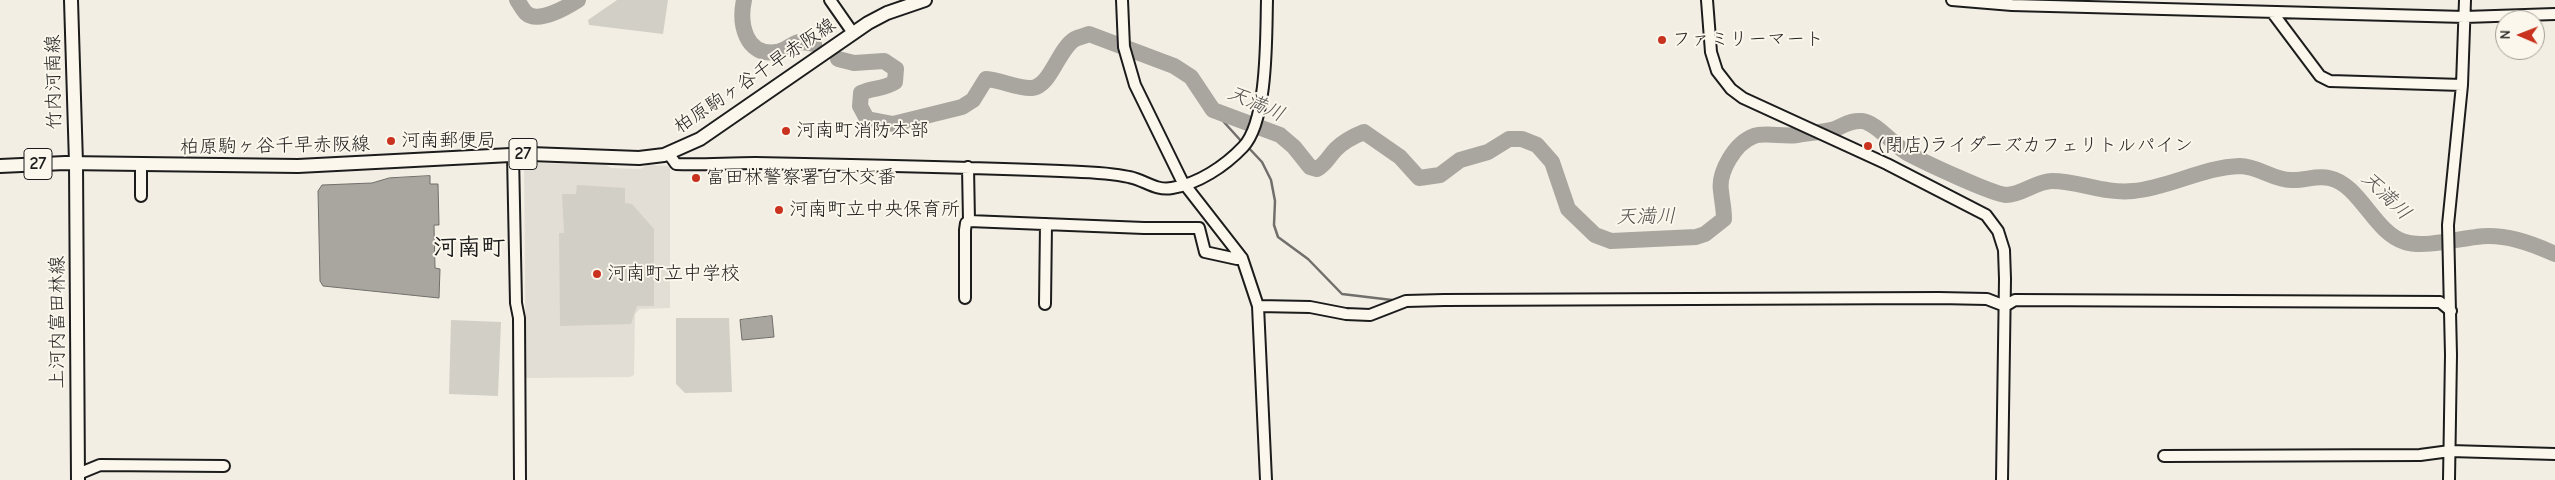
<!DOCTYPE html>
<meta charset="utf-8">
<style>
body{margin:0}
#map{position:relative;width:2555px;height:480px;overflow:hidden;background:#f2eee4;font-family:"Comic Neue",sans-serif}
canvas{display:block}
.north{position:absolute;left:2495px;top:10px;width:50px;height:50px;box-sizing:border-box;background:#fbf7ec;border:1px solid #a29f99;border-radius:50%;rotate:271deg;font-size:14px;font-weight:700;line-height:20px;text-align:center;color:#1c1c1c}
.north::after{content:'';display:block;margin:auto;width:18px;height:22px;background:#c8321e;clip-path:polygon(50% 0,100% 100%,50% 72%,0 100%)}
</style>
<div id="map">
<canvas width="2555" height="480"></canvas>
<div class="north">N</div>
</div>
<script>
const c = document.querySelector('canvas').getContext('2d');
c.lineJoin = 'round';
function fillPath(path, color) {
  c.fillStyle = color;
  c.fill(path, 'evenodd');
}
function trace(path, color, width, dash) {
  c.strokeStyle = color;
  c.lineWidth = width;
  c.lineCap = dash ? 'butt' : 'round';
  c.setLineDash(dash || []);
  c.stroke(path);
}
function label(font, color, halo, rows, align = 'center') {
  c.font = font + ' "Comic Neue","Klee One",sans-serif';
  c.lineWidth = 4;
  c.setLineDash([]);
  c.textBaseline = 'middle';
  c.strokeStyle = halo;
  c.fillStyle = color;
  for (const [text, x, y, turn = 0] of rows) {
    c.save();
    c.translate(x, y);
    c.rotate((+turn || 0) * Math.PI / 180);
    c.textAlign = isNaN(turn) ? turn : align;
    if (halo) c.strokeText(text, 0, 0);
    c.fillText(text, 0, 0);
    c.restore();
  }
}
const built = new Path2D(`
 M527 163 605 164 611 168 640 169 648 165 670 166V308L640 309 635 314 634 375 630 377 526 378 524 165Z`);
const green = new Path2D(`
 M617 0H668L663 34 589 25 588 20Z
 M577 185 625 188V203L632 204 654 229V306H637L631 324 560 326 559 233H564L562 194H576Z
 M676 318H729L732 392 685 393 676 384Z
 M451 320 501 322 498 396 449 394Z`);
const water = new Path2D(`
 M430 176V184H438L439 225H434L435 268 440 269 439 298 323 286 320 281 318 191 322 185 372 183 389 178Z
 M772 316 774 337 742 340 740 320Z`);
const stream = new Path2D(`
 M1213 110 1242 142
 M1246 145 1262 162 1271 180 1275 201 1274 225 1278 237 1308 259 1342 294 1392 300`);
const river = new Path2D(`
 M517 0C520 4 523 10 526 13 538 24 567 7 578 0
 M744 0C739 23 745 57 777 52 785 51 791 44 799 42 803 42 810 43 814 44
 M838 59 854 63 884 61 896 69 895 82C882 90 873 87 861 93L860 106 867 119 893 124 962 107 973 100 986 79C1002 80 1017 89 1032 88 1051 86 1058 49 1075 39 1079 37 1085 36 1089 34L1174 66 1191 77 1213 110 1280 135 1294 147 1310 167 1317 169C1326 164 1329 156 1336 149 1344 141 1354 136 1364 132L1400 157 1419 178 1440 175 1460 160 1488 152 1509 139H1522L1537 145 1552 162 1568 209 1595 235 1611 241 1696 237 1705 234 1724 219C1724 209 1722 201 1721 191 1718 172 1735 143 1754 136 1764 132 1784 137 1797 135 1809 133 1823 132 1835 129 1845 125 1851 120 1862 121 1876 122 1895 147 1909 154 1924 162 1992 194 2006 195 2022 195 2036 181 2052 181 2079 181 2104 194 2133 191 2169 188 2203 167 2240 166 2258 166 2273 180 2291 180 2304 181 2316 175 2329 178 2360 184 2374 233 2405 242 2424 248 2457 239 2476 237 2504 233 2531 243 2555 254`);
const minor = new Path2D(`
 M830 0 853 33
 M1122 0 1124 47 1135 85 1182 181 1242 258 1258 306 1266 480
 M1707 0 1711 52 1717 71 1731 89 1743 98 1887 164 1986 215 1998 231 2004 250 2005 279 2002 480
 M1952 0 2012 5 2465 17 2555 14
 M2272 12 2320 76 2330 81 2462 85
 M668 153 676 164C702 165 728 163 755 163 857 165 959 167 1061 171 1084 172 1107 172 1129 177 1145 180 1155 191 1172 188 1198 184 1225 166 1243 147 1268 121 1266 36 1267 0
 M513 155 516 303 519 318 520 480
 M141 196V165
 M969 221 1144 228H1199L1205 252 1237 259 1242 258
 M965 298V230L966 223 969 221 968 167
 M1045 304 1046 224
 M1258 306 1310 307 1346 314 1370 315 1406 301 1444 300 1939 298 1987 299 2005 306
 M2005 306 2015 300 2440 302 2451 311
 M2164 456 2420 455 2450 451 2555 454
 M78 474 100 465 224 466
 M2449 480 2451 355 2448 225 2462 85 2465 0`);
const major = new Path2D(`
 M71 0 76 163 78 480
 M0 166 65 163 298 166 530 154 639 158 664 155 700 139 868 23 887 13 925 0`);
const markers = [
 [1662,40,5,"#c8321e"],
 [786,131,5,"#c8321e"],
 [391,141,5,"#c8321e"],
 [1868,146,5,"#c8321e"],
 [696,178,5,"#c8321e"],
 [779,210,5,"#c8321e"],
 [597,274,5,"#c8321e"]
];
const shields = [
 [523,154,28],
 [38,164,28]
];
const shieldNames = [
 ["27",523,154],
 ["27",38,164]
];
const poiNames = [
 ["ファミリーマート",1672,40],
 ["河南町消防本部",796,131],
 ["河南郵便局",401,141],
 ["(閉店)ライダーズカフェリトルパイン",1878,146],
 ["富田林警察署白木交番",706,178],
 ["河南町立中央保育所",789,210],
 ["河南町立中学校",607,274]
];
const streetNames = [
 ["柏原駒ヶ谷千早赤阪線",755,76,-34],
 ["竹内河南線",54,82,-91],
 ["柏原駒ヶ谷千早赤阪線",275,146,-1],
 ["上河内富田林線",58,322,-90]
];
const waterNames = [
 ["天満川",1256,104,24],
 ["天満川",2386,196,44],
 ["天満川",1646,217,-1]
];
const districtNames = [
 ["河南町",469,248]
];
fillPath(built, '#e2ded5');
fillPath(green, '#d2cfc6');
fillPath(water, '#a9a6a0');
trace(water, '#716f6b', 1);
trace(stream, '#716f6b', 2.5);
trace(river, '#a9a6a0', 16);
trace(minor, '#1c1c1c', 14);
trace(major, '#1c1c1c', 16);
trace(minor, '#fbf7ec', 10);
trace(major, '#fbf7ec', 12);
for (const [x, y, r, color] of markers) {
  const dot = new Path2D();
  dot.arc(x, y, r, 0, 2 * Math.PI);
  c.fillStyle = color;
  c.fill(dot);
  trace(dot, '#fbf7ec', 2);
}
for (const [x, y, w] of shields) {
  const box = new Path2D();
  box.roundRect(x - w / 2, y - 15.5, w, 31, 4);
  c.fillStyle = '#fbf7ec';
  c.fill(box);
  trace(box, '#1c1c1c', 1);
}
label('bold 18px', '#1c1c1c', null, shieldNames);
label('19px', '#1c1c1c', '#fbf7ec', poiNames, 'left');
label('19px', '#1c1c1c', '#fbf7ec', streetNames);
label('italic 20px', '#545351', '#fbf7ec', waterNames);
label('bold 24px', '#1c1c1c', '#fbf7ec', districtNames);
</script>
